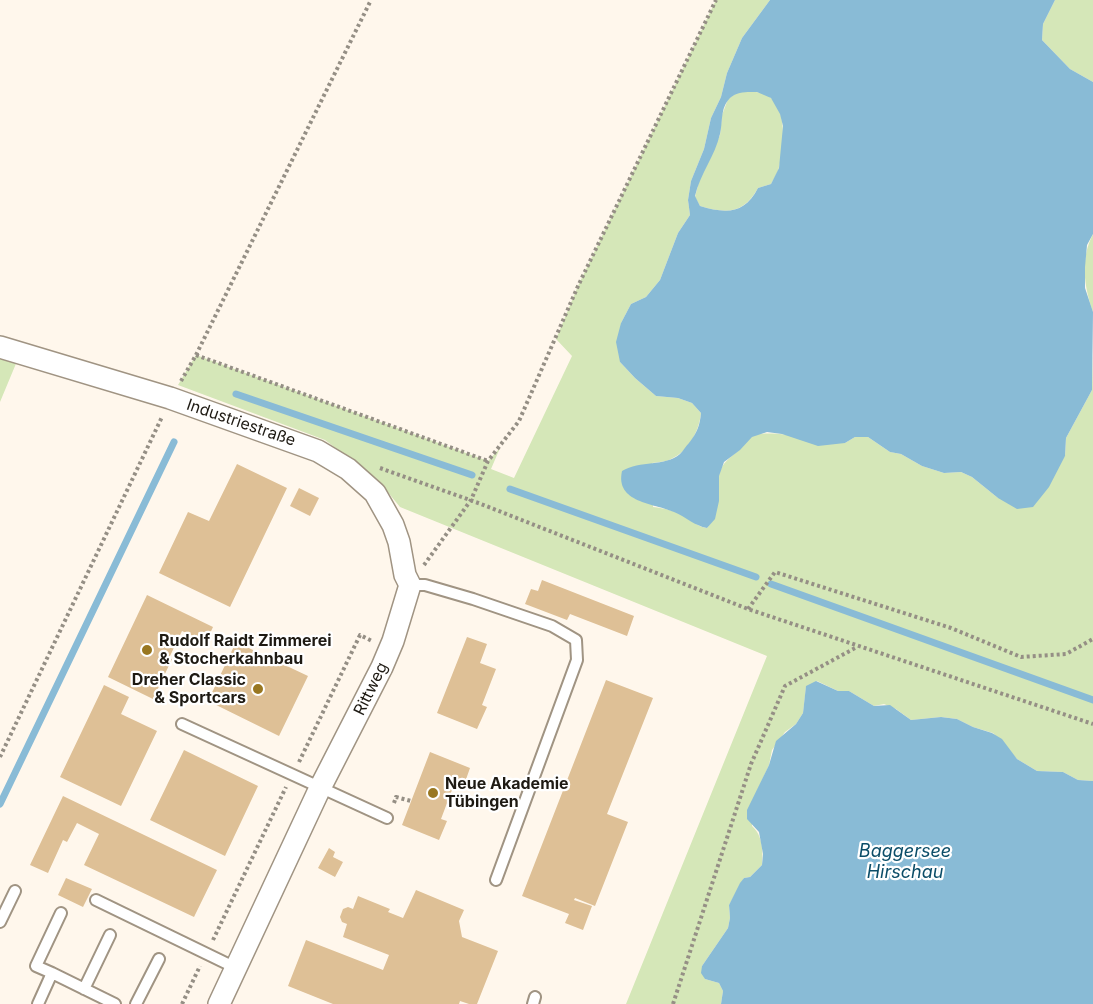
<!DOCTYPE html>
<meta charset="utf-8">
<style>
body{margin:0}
canvas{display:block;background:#fff7ec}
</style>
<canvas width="1093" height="1004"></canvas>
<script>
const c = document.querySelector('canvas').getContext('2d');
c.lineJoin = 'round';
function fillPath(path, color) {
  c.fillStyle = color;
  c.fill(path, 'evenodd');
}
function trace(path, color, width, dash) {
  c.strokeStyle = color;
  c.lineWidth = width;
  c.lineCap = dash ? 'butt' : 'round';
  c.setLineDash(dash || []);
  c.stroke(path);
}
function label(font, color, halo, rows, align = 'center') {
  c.font = font + ' Inter,sans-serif';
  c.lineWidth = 4.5;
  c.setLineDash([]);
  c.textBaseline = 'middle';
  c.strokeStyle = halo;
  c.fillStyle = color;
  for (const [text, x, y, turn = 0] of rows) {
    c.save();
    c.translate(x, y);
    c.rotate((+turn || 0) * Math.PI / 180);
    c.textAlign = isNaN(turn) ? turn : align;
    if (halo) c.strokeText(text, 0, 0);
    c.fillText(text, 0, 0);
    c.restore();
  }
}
const green = new Path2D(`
 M716 0H770L742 38 727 73 721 97 711 118 704 149 691 181 688 200 690 215 678 233 660 280 646 297 631 304 621 323 620 362 635 378 656 396 678 398 692 403 701 413C699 431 689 451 671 459 666 462 658 462 652 463L653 507C664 508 676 511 686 517 695 522 696 526 707 528 723 509 714 496 719 475 722 462 730 458 739 450 744 446 747 439 752 436 765 428 826 441 845 443L855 437H868L890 452 901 454 922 466 944 473 961 472 972 477 998 498 1065 456 1066 438 1092 390 1093 354V781L1078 780 1063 772 1037 771 1017 759 993 733 973 727 957 719 941 717 911 720 896 709 884 704 874 706 849 691H838L817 681 806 687 803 713 796 724 785 732 772 750 769 765 752 802V826C763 836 763 851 762 865L750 877 744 878 729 905 730 918 728 928 702 966 705 979 719 983 723 991 721 1004H626L767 656 400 507 377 479 325 440 178 385 196 355 488 461 500 448 491 469 514 478 572 356 556 339 578 286Z
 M1055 0H1093V82L1070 69 1042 40 1043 24Z
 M738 92C749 92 762 90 771 98 787 110 784 149 779 167 778 173 774 178 771 184L758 188C744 214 726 214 700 206L695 197 699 181 720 135 722 115 728 99Z
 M1093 234V312C1084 286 1080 259 1093 234Z
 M0 349 20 354 0 402Z`);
const water = new Path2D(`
 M770 0H1055L1043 24 1042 40 1070 69 1093 82V234L1087 245 1085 267V288L1093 312 1092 390 1066 438 1065 456 1049 487 1033 507 1017 509 998 498 972 477 961 472 944 473 922 466 901 454 890 452 868 437H855L845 443 818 446 782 434 767 432 752 437 740 450 724 462 719 476V501L715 519 707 528C695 526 686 517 674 512 654 503 615 503 622 471 640 460 665 467 680 454 683 451 686 446 689 443 697 433 700 425 701 413L692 403 678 398 656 396 635 378 620 362 616 342 621 323 631 304 646 297 660 280 678 233 690 215 688 200 691 181 704 149 711 118 721 97 727 73 742 38ZM757 92 771 98 780 114 783 126 779 168 771 184 758 188C745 214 726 214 700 206L695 196C700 174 715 156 720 134 723 122 720 108 730 98 738 91 747 92 757 92Z
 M816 681 838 691H849L874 706 890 705 911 720 941 717 957 719 973 727 992 733 1002 739 1017 759 1037 771 1063 772 1078 780 1093 781V1004H721L723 991 719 983 705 979 701 973 702 966 728 928 730 918 729 905 740 883 744 878 750 877 762 865 763 854 759 832 747 819V810L769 765 776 741 796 724 803 713 806 686Z`);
const stream = new Path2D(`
 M236 394 472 475
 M510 489 756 577
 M771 584 1093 700
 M0 804 174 442`);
const building = new Path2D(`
 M237 464 287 488 230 607 159 573 188 512 209 521Z
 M299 488 319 498 310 516 290 506Z
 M542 580 634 616 627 636 570 614 567 620 525 604 531 589 538 591Z
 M147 595 213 627 206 642 182 631 169 658 172 659 153 699 108 677Z
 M467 637 487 644 480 663 496 669 482 705 487 707 477 729 437 713Z
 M236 642 308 676 279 736 208 701Z
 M606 680 653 698 607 814 628 822 595 906 575 898 574 900 592 906 583 930 565 923 569 914 522 896Z
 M104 685 129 697 121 714 157 731 121 806 60 777Z
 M184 750 258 786 225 856 150 820Z
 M430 752 470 768 464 785 455 782 441 819 447 821 439 840 402 825Z
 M63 796 217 870 194 917 84 865 99 834 77 823 67 842 63 840 48 873 30 865Z
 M329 848 335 852 333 857 343 862 335 877 318 868Z
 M66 878 92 889 83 907 58 895Z
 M416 890 464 910 459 921 462 937 498 951 477 1004H469L460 1001 459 1004H333L288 986 306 940 383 970 389 955 343 937 347 924 342 922 340 917 343 909 348 907 353 909 358 896 390 909 388 912 403 918Z`);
const path = new Path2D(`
 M196 355 371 0
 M181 381 196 355 488 461
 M380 468 481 504 748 609 1093 724
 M424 565 471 500 488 461 519 421 578 286 716 0
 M748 609 775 572 951 628 1021 657 1066 654 1093 639
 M0 757 162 417
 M299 762 360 635 372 641
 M394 803 396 797 411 801
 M213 940 286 787
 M182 1004 200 966
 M673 1004 751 764 785 686 857 647`);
const service = new Path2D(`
 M410 585H425L473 599 552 626 576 640 577 660 496 880
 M182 724 387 818
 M96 900 236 968
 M0 922 15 891
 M52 973 36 966 61 913
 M84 989 110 935
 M38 1004 52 973 115 1004
 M136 1004 159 959
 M533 1004 535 997`);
const minor = new Path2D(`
 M0 347 170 398 318 451 348 469 375 493 393 525 399 542 405 575 410 585 393 641 382 667 320 788 219 1004`);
const markers = [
 [147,650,6,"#997721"],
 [258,689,6,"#997721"],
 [433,793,6,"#997721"]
];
const streetNames = [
 ["Industriestraße",241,423,19],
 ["Rittweg",371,689,-64]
];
const poiNames = [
 ["Rudolf Raidt Zimmerei",159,641],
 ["& Stocherkahnbau",159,659],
 ["Dreher Classic",246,680,"right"],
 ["& Sportcars",246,698,"right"],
 ["Neue Akademie",445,784],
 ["Tübingen",445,802]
];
const waterNames = [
 ["Baggersee",905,852],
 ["Hirschau",905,873]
];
fillPath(green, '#d5e7b8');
fillPath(water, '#89bbd6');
trace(stream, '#89bbd6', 7);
fillPath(building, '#dec096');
trace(service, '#a09483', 14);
trace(minor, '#a09483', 24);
trace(path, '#958f85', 4, [3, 3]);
trace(service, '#fff', 10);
trace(minor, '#fff', 21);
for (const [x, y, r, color] of markers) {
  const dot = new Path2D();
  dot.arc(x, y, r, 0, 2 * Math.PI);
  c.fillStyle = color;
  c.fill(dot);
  trace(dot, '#fff', 2);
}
label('16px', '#1e1a13', '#fff', streetNames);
label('bold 16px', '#1e1a13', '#fff', poiNames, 'left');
label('italic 18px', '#0b4d68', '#fff', waterNames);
</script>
